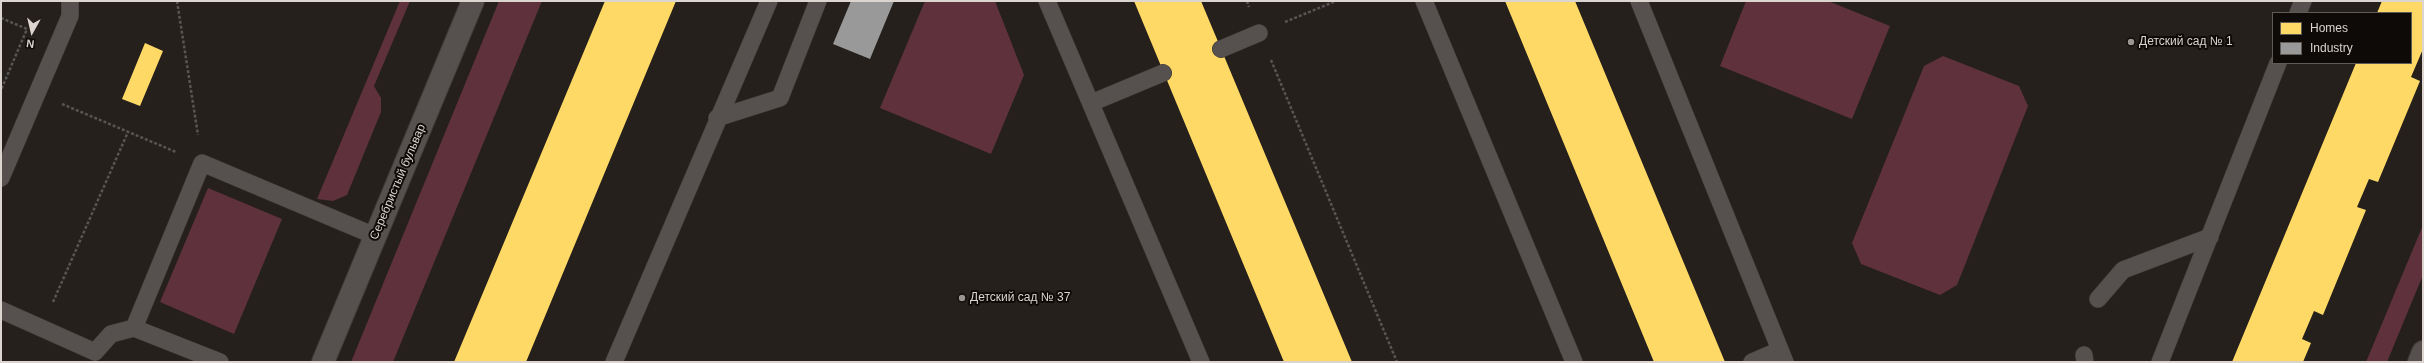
<!DOCTYPE html>
<meta charset="utf-8">
<style>
body{margin:0}
#map{position:relative;width:2424px;height:363px;overflow:hidden;background:#25201c;font-family:Helvetica,sans-serif}
canvas{display:block}
.frame{position:absolute;inset:0;border:2px solid #dbd4cf;pointer-events:none}
.legend{position:absolute;left:2272px;top:12px;width:140px;height:52px;box-sizing:border-box;background:#0e0a07;border:1px solid #605b57;margin:0;padding:5px 7px;list-style:none;font-size:12px;color:#dbd4cf}
.legend li{display:flex;align-items:center;gap:8px;height:20px}
.legend b{width:20px;border:1px solid #605b57}
.north{position:absolute;left:12px;top:12px;width:40px;height:40px;-webkit-text-stroke:3px #0e0a07;paint-order:stroke;rotate:188deg;font-size:11px;font-weight:700;line-height:16px;text-align:center;color:#dbd4cf}
.north::after{content:'';display:block;margin:auto;width:14px;height:18px;background:#dbd4cf;clip-path:polygon(50% 0,100% 100%,50% 72%,0 100%)}
</style>
<div id="map">
<canvas width="2424" height="363"></canvas>
<div class="frame"></div>
<ul class="legend">
<li><b style="height:11px;background:#ffd966"></b>Homes</li>
<li><b style="height:11px;background:#999"></b>Industry</li>
</ul>
<div class="north">N</div>
</div>
<script>
const c = document.querySelector('canvas').getContext('2d');
c.lineJoin = 'round';
function fillPath(path, color) {
  c.fillStyle = color;
  c.fill(path, 'evenodd');
}
function trace(path, color, width, dash) {
  c.strokeStyle = color;
  c.lineWidth = width;
  c.lineCap = dash ? 'butt' : 'round';
  c.setLineDash(dash || []);
  c.stroke(path);
}
function label(font, color, halo, rows, align = 'center') {
  c.font = font + ' Helvetica,sans-serif';
  c.lineWidth = 4;
  c.setLineDash([]);
  c.textBaseline = 'middle';
  c.strokeStyle = halo;
  c.fillStyle = color;
  for (const [text, x, y, turn = 0] of rows) {
    c.save();
    c.translate(x, y);
    c.rotate((+turn || 0) * Math.PI / 180);
    c.textAlign = isNaN(turn) ? turn : align;
    if (halo) c.strokeText(text, 0, 0);
    c.fillText(text, 0, 0);
    c.restore();
  }
}
const green = new Path2D(`
 M400 1H410L374 86 381 98V112L347 195 333 201 317 199Z
 M499 1H542L393 362H351Z
 M925 1H995L1024 75 991 154 880 108Z
 M1746 1H1828L1890 26 1852 119 1720 66Z
 M1943 56 2019 86 2028 106 1957 285 1940 295 1861 264 1852 243 1924 66Z
 M208 188 282 219 234 334 160 302Z
 M2423 225V275L2387 362H2366Z`);
const homes = new Path2D(`
 M605 1H676L526 362H454Z
 M1134 1H1201L1352 362H1284Z
 M1505 1H1575L1725 362H1654Z
 M2382 1H2423V49L2411 77 2420 81 2378 182 2369 179 2357 207 2366 210 2323 315 2314 311 2302 339 2311 343 2303 362H2232L2356 63H2411V13H2377Z
 M145 43 163 51 140 106 122 99Z`);
const industry = new Path2D(`
 M851 1H894L870 59 833 44Z`);
const path = new Path2D(`
 M177 1 198 135
 M1247 1 1249 7
 M1 18 27 29 1 90
 M1285 22 1336 1
 M1271 60 1397 362
 M62 104 176 152
 M53 302 128 132`);
const lane = new Path2D(`
 M1047 1 1201 362
 M1424 1 1574 362
 M1639 1 1785 362
 M2298 13 2303 1
 M1221 49 1259 33
 M1091 103 1163 73
 M717 118 780 98 818 1
 M1 178 70 16V1
 M2098 299 2123 270 2210 237
 M1 310 95 352 111 334 134 328 220 362
 M134 328 202 163 375 236
 M2084 355 2085 362
 M614 362 769 1
 M1752 362 1780 350
 M2160 362 2278 63`);
const street = new Path2D(`
 M323 362 473 1
 M2419 362 2423 352`);
const markers = [
 [2131,42,4,"#9b9590"],
 [962,298,4,"#9b9590"]
];
const poiNames = [
 ["Детский сад № 1",2139,42],
 ["Детский сад № 37",970,298]
];
const streetNames = [
 ["Серебристый бульвар",398,182,-67]
];
fillPath(green, '#5e313d');
fillPath(homes, '#ffd966');
fillPath(industry, '#999');
trace(lane, '#3f3a37', 18);
trace(street, '#3f3a37', 24);
trace(path, '#585452', 2.5, [3, 2]);
trace(lane, '#56514e', 17);
trace(street, '#56514e', 22);
for (const [x, y, r, color] of markers) {
  const dot = new Path2D();
  dot.arc(x, y, r, 0, 2 * Math.PI);
  c.fillStyle = color;
  c.fill(dot);
  trace(dot, '#0e0a07', 1.5);
}
label('12px', '#dbd4cf', '#0e0a07', poiNames, 'left');
label('12px', '#dbd4cf', '#0e0a07', streetNames);
</script>
